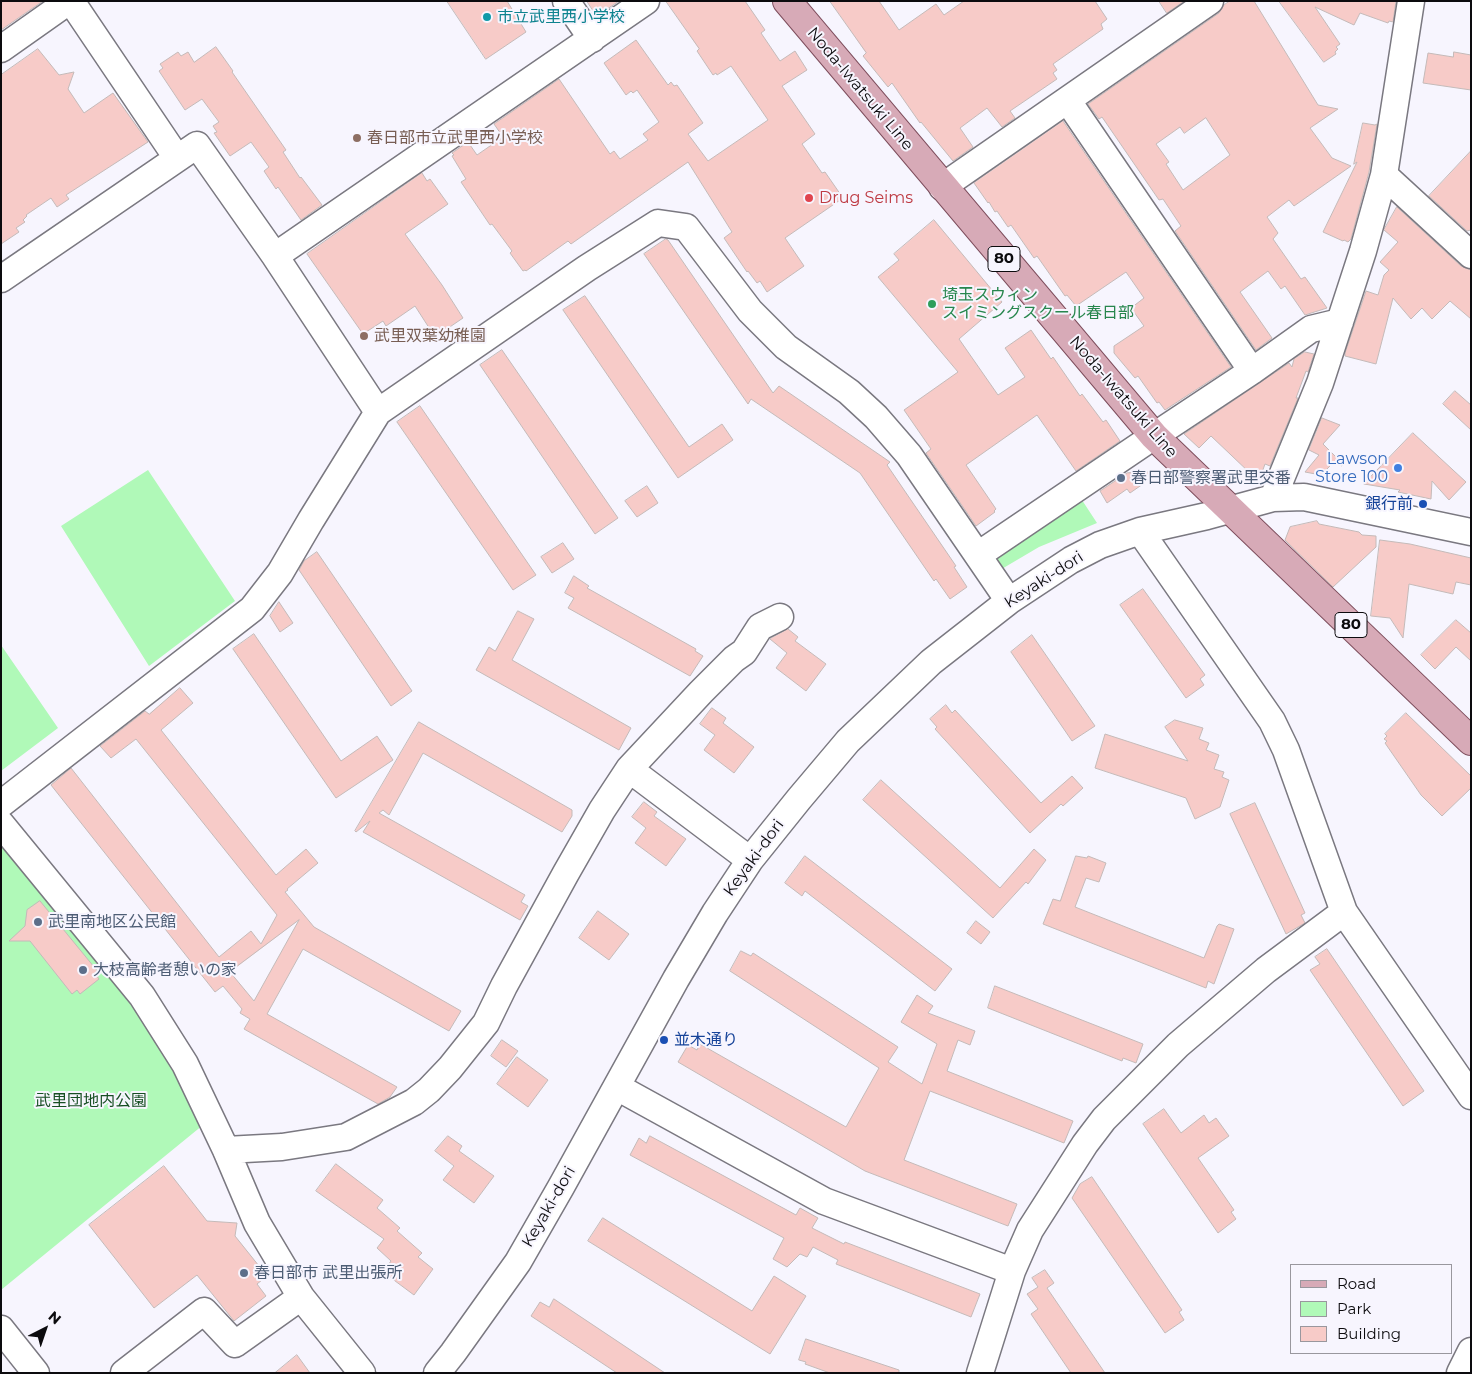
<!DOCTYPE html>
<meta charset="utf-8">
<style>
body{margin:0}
#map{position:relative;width:1472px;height:1374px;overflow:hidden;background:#f7f5fe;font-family:Montserrat,sans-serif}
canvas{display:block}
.frame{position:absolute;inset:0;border:2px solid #0c0b0e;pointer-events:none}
.legend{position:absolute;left:1290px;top:1264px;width:162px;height:90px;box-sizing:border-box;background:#f7f5fe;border:1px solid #99979e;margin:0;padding:6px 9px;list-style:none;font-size:15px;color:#0c0b0e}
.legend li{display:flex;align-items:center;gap:10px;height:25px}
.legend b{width:25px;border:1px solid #99979e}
.north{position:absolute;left:20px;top:1304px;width:50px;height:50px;-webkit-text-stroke:4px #f7f5fe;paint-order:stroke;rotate:41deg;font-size:14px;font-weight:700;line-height:20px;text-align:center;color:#0c0b0e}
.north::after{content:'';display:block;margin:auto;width:18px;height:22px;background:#0c0b0e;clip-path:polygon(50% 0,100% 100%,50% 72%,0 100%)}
</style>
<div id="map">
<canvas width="1472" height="1374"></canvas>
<div class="frame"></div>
<ul class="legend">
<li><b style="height:6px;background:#d7aab7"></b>Road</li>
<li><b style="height:14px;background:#b0f9b8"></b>Park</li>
<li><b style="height:14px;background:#f7cbc8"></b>Building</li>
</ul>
<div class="north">N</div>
</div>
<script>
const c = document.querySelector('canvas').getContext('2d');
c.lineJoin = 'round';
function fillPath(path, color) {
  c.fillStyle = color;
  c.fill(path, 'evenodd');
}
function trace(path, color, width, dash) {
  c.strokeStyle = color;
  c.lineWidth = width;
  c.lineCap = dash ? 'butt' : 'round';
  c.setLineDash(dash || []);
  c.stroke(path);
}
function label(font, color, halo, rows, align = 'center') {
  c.font = font + ' Montserrat,"Noto Sans JP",sans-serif';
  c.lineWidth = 4;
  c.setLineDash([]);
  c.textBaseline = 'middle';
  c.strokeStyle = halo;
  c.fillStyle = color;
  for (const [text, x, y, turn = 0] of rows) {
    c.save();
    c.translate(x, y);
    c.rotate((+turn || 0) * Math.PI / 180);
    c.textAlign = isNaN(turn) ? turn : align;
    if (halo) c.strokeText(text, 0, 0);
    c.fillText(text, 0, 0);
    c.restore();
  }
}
const green = new Path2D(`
 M148 470 235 601 149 666 61 526Z
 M1080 497 1097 523 1039 547 1000 570 991 557Z
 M1 645 58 728 1 771Z
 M1 835 155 1035 203 1125 1 1290Z`);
const building = new Path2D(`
 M1 1H43L1 30Z
 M447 1H507L526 32 486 59Z
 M587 1H619L597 16Z
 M666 1H745L765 30 761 33 780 61 795 51 807 70 782 86 815 134 802 144 822 173 825 172 843 198 785 238 804 266 767 292 760 281 757 283 748 271 747 272 724 238 732 232 688 162 571 244 568 241 526 271 525 270 523 271 510 253 512 251 492 224 490 225 461 182 466 179 452 156 454 155 452 153 468 142 477 155 503 137 494 124 559 79 610 154 614 151 620 159 648 140 643 134 659 122 637 90 633 93 631 91 626 95 604 63 636 40 668 85 671 82 674 86 677 85 703 123 688 134 708 161 768 120 731 66 717 75 716 73 713 75 697 51 699 49Z
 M830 1H879L899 30 936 4 944 15 964 1H1095L1107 19 1101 24 1103 29 1053 64 1057 70 1053 73 1057 79 1010 111 1015 118 1002 127 987 108 960 128 973 147 953 161 921 122 920 123 892 83 888 87 863 56 866 53Z
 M1159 1H1182L1183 2 1167 13Z
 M1230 1H1254L1318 105 1338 109 1310 128 1332 158 1351 166 1294 206 1289 200 1267 217 1278 233 1273 239 1301 279 1305 277 1327 308 1305 315 1285 286 1281 289 1268 271 1240 292 1272 338 1256 350 1175 231 1181 226 1163 199 1159 200 1102 117 1099 119 1088 104 1219 13 1224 5ZM1206 118 1230 155 1183 190 1166 164 1169 162 1156 144 1180 127 1184 133Z
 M1279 1H1396L1393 22 1389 21 1388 23 1360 13 1354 25 1315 7 1340 44 1336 47 1338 49 1335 52 1336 54 1324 62Z
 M216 47 233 71 232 72 286 150 283 152 300 178 301 177 322 205 301 220 278 187 276 189 264 171 269 167 251 142 230 156 214 133 217 132 213 126 219 122 202 99 185 110 159 71 163 68 160 64 178 52 181 56 188 52 194 62Z
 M38 49 59 75 74 72 68 89 84 113 113 93 148 142 66 195 69 199 57 207 51 198 26 215 27 216 23 220 25 222 16 228 19 232 1 244V75Z
 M1454 52 1471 55V90L1423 83 1428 53 1453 57Z
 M1063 121 1231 367 1165 410 1159 402 1157 403 1138 376 1135 378 1114 353V346L1144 326 1131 308 1144 298 1126 272 1076 306 1067 295 1065 296 1037 256 1034 258 1011 225 1008 227 997 211 995 212 989 202 988 203 974 183Z
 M1363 123 1375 125 1377 124 1369 172 1351 239 1348 242 1344 240 1343 241 1323 232 1357 162 1354 164Z
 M1471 151V230L1467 231 1429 196Z
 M422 173 427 181 430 179 448 204 405 234 442 285 463 318 435 337 415 306 386 326 383 321 363 334 307 254Z
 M1397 207 1461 266 1471 270V319L1450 301 1432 319 1422 308 1411 319 1393 298 1376 364 1345 356V353L1366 291 1378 295 1384 275 1389 270 1380 262 1398 242 1384 230Z
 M934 220 1002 302 959 339 998 395 1025 377 1005 348 1031 330 1051 359 1053 357 1080 396 1082 394 1103 422 1106 420 1120 441 1076 471 1037 415 966 465 996 509 994 511 995 512 976 526 926 453 931 449 904 410 958 372 878 277 899 260 894 254Z
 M666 239 668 240 773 393 779 386 890 462 887 465 956 566 954 567 967 587 950 599 936 579 934 581 860 473 751 399 748 404 644 254Z
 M585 296 689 447 722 424 733 440 678 478 563 310Z
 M502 350 618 518 595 534 480 365Z
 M1305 352 1314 354 1308 372 1306 371 1296 398H1298L1270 466 1265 464 1260 478 1251 474 1211 436 1199 448 1184 434 1289 363 1292 367 1294 359Z
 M1455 391 1471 405V430L1443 404Z
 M420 406 536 575 513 590 397 422Z
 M1322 418 1340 425 1323 444 1343 464 1342 466 1334 462 1321 475 1305 472 1319 455 1309 450Z
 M1413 433 1466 482 1449 500 1432 481 1431 499 1398 492 1400 490 1364 484Z
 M1151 472 1144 477 1143 484 1130 493 1127 489 1107 503 1100 491 1127 473Z
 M647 486 658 503 637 517 625 501Z
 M1317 521 1319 524 1359 532 1362 535 1376 536V547L1333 587 1285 540 1290 527Z
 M1380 540 1410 544 1471 558V585L1456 582 1453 594 1409 584 1403 638 1390 618 1371 616Z
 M563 543 574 559 552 573 541 557Z
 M317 552 412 691 391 706 299 570 304 561Z
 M574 576 589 586 587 588 696 649 695 651 703 656 690 676 568 608 574 598 565 593Z
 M1143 589 1205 675 1200 679 1204 685 1186 698 1120 605Z
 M279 602 293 623 280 632 270 616Z
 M518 611 534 619 512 660 631 728 619 750 476 670 489 647 495 651Z
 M1456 620 1471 633V661L1456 647 1435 669 1421 655Z
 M788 629 798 637 795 641 826 664 806 691 776 668 787 653 770 639Z
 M254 634 341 761 377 736 393 760 336 798 233 649Z
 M1032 635 1095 726 1072 741 1011 652Z
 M180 688 193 703 161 730 276 875 306 849 318 863 287 889 288 890 285 892 314 927 461 1011 449 1031 303 949 267 1014 397 1087 390 1097 378 1104 244 1029 250 1019 240 1013 242 1009 223 986 215 992 51 785 71 768 219 957 251 931 261 944 277 915 136 739 111 758 100 746 145 711 149 714ZM299 920 254 1001 230 972Z
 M946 705 952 713 955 710 1041 803 1072 776 1083 788 1063 806 1061 804 1030 833 935 729 937 727 930 719Z
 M712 708 726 718 723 723 754 747 734 773 704 750 715 735 700 724Z
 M1406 713 1471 776V788L1442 816 1421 795 1385 743 1387 741 1384 739 1387 736 1385 734Z
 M1175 720 1203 728 1199 739 1209 743 1206 750 1219 755 1214 769 1224 772 1222 777 1229 780 1220 807 1195 819 1186 798 1095 768 1105 734 1188 761 1165 727Z
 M419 722 572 810V816L562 832 423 753 389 815 383 810 379 813 525 895 521 902 528 906 520 920 363 832 370 821 356 832 355 831Z
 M881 780 1000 888 1034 849 1046 860 1028 884 1026 882 993 918 863 800Z
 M644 802 657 812 654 816 686 839 666 866 635 843 646 828 632 817Z
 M1255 803 1305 913 1301 915 1305 923 1286 934 1230 814Z
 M805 856 952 969 935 991 805 891 802 896 785 883Z
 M1076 856 1087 858 1088 856 1106 863 1099 882 1086 878 1075 907 1204 958 1217 926 1219 924 1234 929 1214 984 1208 981 1206 988 1043 924 1053 899 1060 901Z
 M40 901 99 973 96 975 99 979 80 994 77 990 72 994 30 941H9L25 926 27 910Z
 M598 911 629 934 609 960 579 938Z
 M976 921 990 932 981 944 967 933Z
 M1327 949 1424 1091 1403 1106 1310 970 1320 964 1315 957Z
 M741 951 751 956 753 953 898 1047 888 1062 922 1084 937 1044 901 1022 917 995 933 1006 928 1013 975 1031 970 1045 958 1040 947 1071 1073 1121 1064 1143 930 1091 904 1160 1017 1204 1008 1226 865 1171 678 1062 688 1045 697 1050 700 1044 846 1127 879 1068 730 971Z
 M995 986 1143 1044 1136 1063 1123 1058 1122 1061 988 1008Z
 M502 1040 518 1051 506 1067 491 1056Z
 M517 1057 548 1080 528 1107 497 1084Z
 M1164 1109 1181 1133 1204 1115 1209 1123 1216 1118 1229 1136 1198 1158 1234 1210 1231 1212 1236 1219 1218 1233 1143 1124Z
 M448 1136 462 1146 459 1151 494 1176 474 1203 443 1180 454 1166 435 1151Z
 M650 1136 796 1215 800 1208 818 1218 812 1228 844 1244 845 1242 980 1294 971 1317 836 1264 838 1260 813 1247 807 1257 800 1254 787 1267 773 1259 784 1238 630 1155 639 1138 646 1143Z
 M336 1164 383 1200 377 1208 400 1228 397 1231 422 1253 418 1257 433 1269 414 1295 383 1272 391 1261 377 1248 384 1239 316 1191Z
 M164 1166 207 1221 237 1223 235 1236 267 1276 257 1284 266 1296 234 1321 197 1275 154 1308 89 1225Z
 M1092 1177 1182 1310 1179 1312 1184 1320 1165 1333 1072 1198 1080 1184Z
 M603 1218 752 1311 774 1276 806 1296 770 1354 588 1241Z
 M1045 1270 1054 1283 1047 1288 1105 1373H1071L1031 1314 1038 1309 1027 1294 1038 1287 1032 1278Z
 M554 1299 665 1373H617L531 1316 540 1302 549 1307Z
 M806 1339 899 1370V1373H830L805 1364 806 1362 799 1360Z
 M297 1355 310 1373H275Z`);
const minor = new Path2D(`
 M71 1 177 158
 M566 1 592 39
 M1 49 69 1
 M1068 101 1252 371
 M1384 175 1471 255
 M942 187 1210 1
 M275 256 646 1
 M1 279 197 145 275 256 378 412
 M1273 498 1320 383 1363 251 1384 175 1411 1
 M1140 531 1272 721 1286 750 1344 912 1471 1096
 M978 555 1154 436 1252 371 1311 329 1340 322
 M629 769 750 860
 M1 804 252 609 280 573 311 520 378 412 587 268 658 223 686 227 750 311 786 347 849 392 876 417 909 455 1009 601
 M1 824 142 996 185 1064 226 1150 257 1223 301 1297 362 1373
 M617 1087 824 1201 1012 1271
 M226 1150 282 1147 346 1137 414 1102 429 1090 450 1068 486 1023 504 986 566 873 602 810 629 769 701 692 734 659 744 652 760 627 780 617
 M1 1329 36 1373
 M124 1373 204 1311 235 1344 301 1297
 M437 1373 453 1353 518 1262 561 1187 676 979 715 913 750 860 799 799 848 741 931 662 1009 601 1071 560 1100 545 1140 531 1207 516 1273 498 1304 497 1471 532
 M980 1373 1012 1271 1030 1230 1085 1144 1104 1119 1178 1045 1266 970 1344 912
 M1460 1373 1471 1351`);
const major = new Path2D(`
 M787 1 1154 436 1471 741`);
const markers = [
 [487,17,5,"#0f9aa8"],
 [357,138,5,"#8d6e63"],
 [809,198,5,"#e0444e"],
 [932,304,5,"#2e9e5b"],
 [364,336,5,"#8d6e63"],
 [1398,468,5,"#3f7fe0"],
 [1121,478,5,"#5c6f8a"],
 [1423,504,5,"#1a4fb4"],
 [38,922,5,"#5c6f8a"],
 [83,970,5,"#5c6f8a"],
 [664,1040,5,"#1a4fb4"],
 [244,1273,5,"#5c6f8a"]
];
const shields = [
 [1004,259,32],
 [1351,625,32]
];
const shieldNames = [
 ["80",1004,259],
 ["80",1351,625]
];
const cultureNames = [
 ["市立武里西小学校",497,17]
];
const streetNames = [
 ["Noda-Iwatsuki Line",860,89,50],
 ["Noda-Iwatsuki Line",1123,397,49],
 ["Keyaki-dori",1044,580,-33],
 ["Keyaki-dori",754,858,-54],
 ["Keyaki-dori",549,1207,-60]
];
const educationNames = [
 ["春日部市立武里西小学校",367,138],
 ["武里双葉幼稚園",374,336]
];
const healthNames = [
 ["Drug Seims",819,198]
];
const leisureNames = [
 ["埼玉スウィン",942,295],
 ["スイミングスクール春日部",942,313]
];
const shopNames = [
 ["Lawson",1388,459],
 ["Store 100",1388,477]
];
const serviceNames = [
 ["春日部警察署武里交番",1131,478],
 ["武里南地区公民館",48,922],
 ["大枝高齢者憩いの家",93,970],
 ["春日部市 武里出張所",254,1273]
];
const transitNames = [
 ["銀行前",1413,504],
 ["並木通り",674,1040,"left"]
];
const parkNames = [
 ["武里団地内公園",91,1101]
];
fillPath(green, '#b0f9b8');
fillPath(building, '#f7cbc8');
trace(building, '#c4bab9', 1);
trace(minor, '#7a7880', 29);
trace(major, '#7e4e5d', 30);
trace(minor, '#fff', 26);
trace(major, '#d7aab7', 28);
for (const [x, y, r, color] of markers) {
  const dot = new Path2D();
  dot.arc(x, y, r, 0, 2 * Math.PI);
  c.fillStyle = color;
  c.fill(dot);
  trace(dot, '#f7f5fe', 2);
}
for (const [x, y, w] of shields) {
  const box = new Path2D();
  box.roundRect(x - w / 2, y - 12.5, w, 25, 4);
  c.fillStyle = '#f7f5fe';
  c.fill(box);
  trace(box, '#0c0b0e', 1);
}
label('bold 15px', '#0c0b0e', null, shieldNames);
label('16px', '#0d838f', '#f7f5fe', cultureNames, 'left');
label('16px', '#0c0b0e', '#f7f5fe', streetNames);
label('16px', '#785e54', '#f7f5fe', educationNames, 'left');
label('16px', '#be3a42', '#f7f5fe', healthNames, 'left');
label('16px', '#27864d', '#f7f5fe', leisureNames, 'left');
label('16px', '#366cbe', '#f7f5fe', shopNames, 'right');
label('16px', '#4e5e75', '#f7f5fe', serviceNames, 'left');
label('16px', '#164399', '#f7f5fe', transitNames, 'right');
label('16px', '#174f23', '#f7f5fe', parkNames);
</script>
